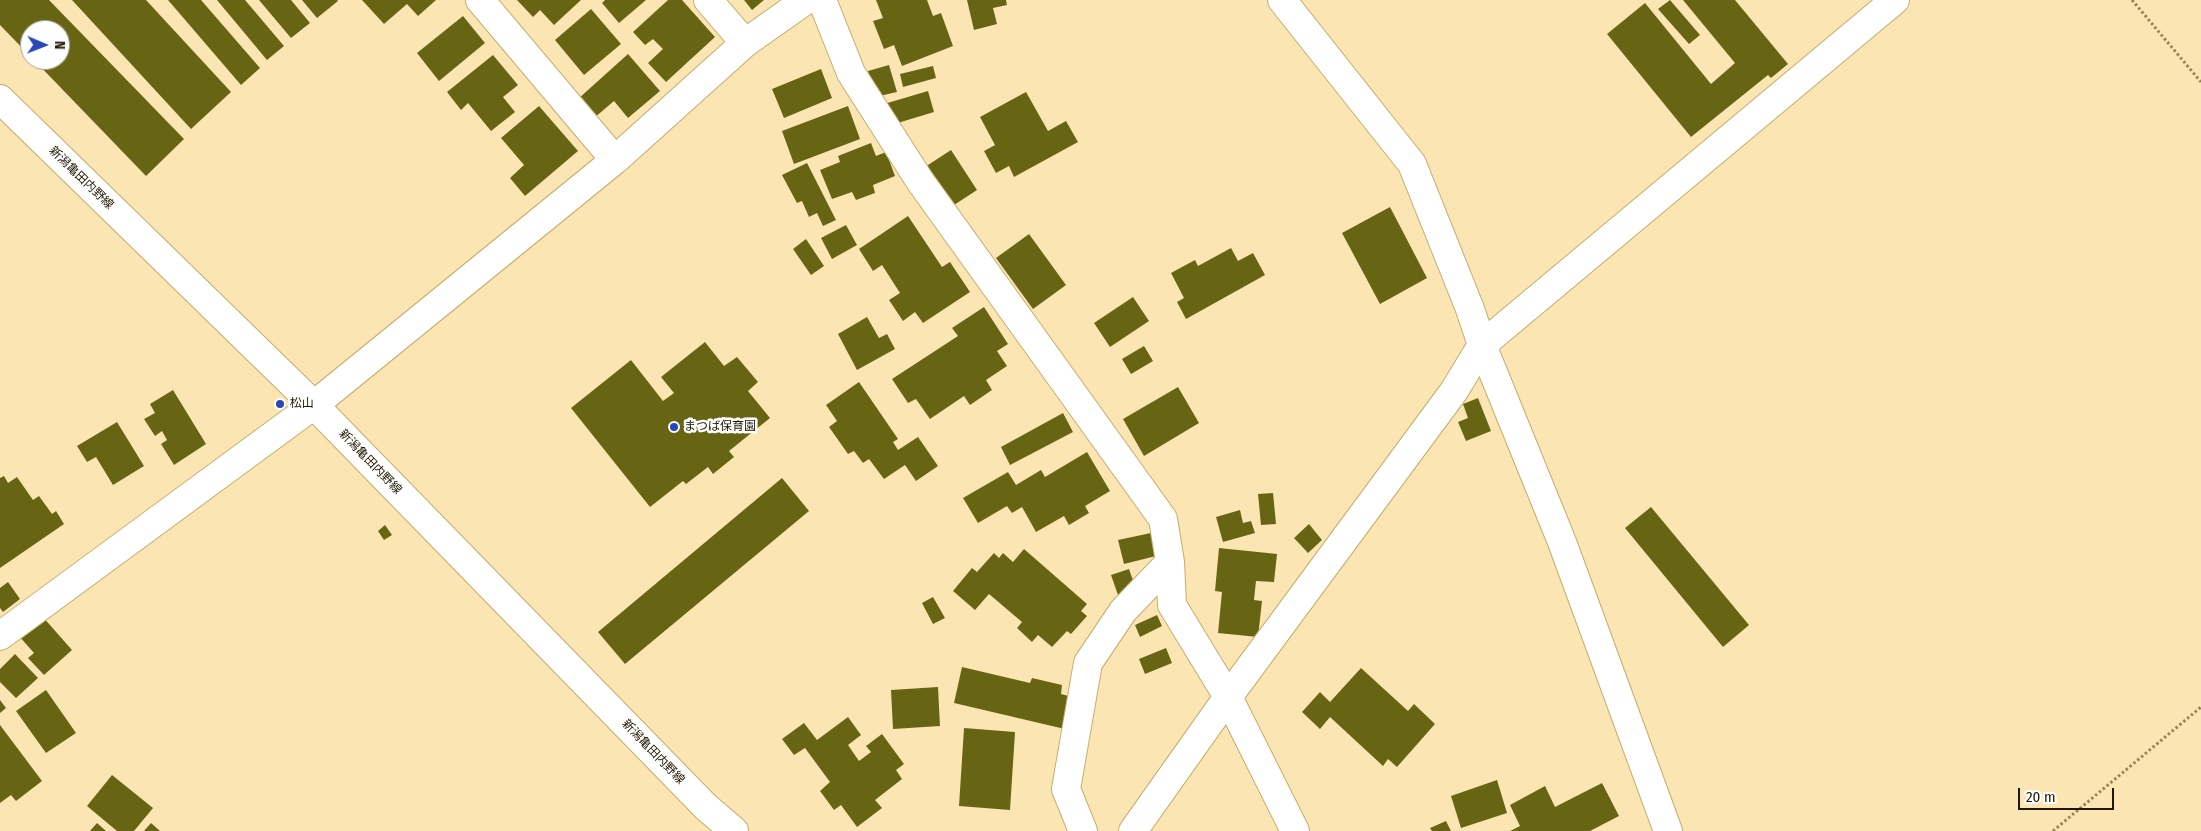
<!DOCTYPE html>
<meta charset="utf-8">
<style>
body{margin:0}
#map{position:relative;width:2201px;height:831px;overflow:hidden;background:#fbe6b3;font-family:"Fira Sans Condensed",sans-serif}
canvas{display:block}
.north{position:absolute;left:20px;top:20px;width:50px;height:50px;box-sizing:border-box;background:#fff;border:1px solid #a6a299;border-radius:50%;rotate:91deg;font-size:14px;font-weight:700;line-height:20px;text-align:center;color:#211700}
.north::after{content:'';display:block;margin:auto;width:18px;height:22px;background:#2c47b7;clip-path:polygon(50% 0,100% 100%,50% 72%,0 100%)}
.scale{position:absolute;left:2018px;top:788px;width:96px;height:22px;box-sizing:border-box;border:2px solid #211700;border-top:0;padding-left:6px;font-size:15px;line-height:18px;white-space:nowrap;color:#211700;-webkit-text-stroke:4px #fff;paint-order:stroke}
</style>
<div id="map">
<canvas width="2201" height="831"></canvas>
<div class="north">N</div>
<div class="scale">20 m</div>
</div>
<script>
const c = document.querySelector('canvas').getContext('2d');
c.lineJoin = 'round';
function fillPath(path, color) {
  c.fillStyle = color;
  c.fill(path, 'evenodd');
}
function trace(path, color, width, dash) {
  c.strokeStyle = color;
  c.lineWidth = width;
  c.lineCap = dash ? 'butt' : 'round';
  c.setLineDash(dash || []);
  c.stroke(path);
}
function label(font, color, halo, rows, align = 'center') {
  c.font = font + ' "Fira Sans Condensed","Noto Sans JP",sans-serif';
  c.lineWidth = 5;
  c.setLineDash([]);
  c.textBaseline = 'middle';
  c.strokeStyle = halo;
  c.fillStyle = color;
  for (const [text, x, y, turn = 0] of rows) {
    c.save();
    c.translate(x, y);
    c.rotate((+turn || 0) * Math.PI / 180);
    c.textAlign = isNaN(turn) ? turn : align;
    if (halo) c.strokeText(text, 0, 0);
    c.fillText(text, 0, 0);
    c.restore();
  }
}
const building = new Path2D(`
 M0 0H49L184 139 146 176 34 60H60V30H30V56L0 25Z
 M72 0H146L231 92 191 129Z
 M168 0H201L260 68 241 85Z
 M217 0H245L284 46 267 60Z
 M259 0H291L310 23 291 38Z
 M302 0H337L338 1 317 18Z
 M362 0H436L418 16 407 4 384 24Z
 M517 0H581L554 25 540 10 533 17Z
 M605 0H646L619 23 602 3Z
 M668 0H682L715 37 666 82 648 63 663 49 653 39 645 45 633 32Z
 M744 0H764L752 10Z
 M876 0H927L933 16 941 13 953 46 902 66 894 45 884 49 873 21 883 18Z
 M967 0H1006L1007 5 993 8 997 24 974 30Z
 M1670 0 1700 35 1689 44 1658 9Z
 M1683 0H1735L1788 64 1771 78 1768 75 1691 137 1607 34 1645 3 1711 84 1735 63Z
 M591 9 621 44 584 75 555 40Z
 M463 16 485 43 439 81 417 53Z
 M628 54 660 91 628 118 614 101 594 118 578 99Z
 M493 55 518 85 503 97 515 112 491 131 468 103 461 110 447 92Z
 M889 65 897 92 875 97 868 71Z
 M933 66 936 78 903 87 900 74Z
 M821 69 832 98 784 118 772 89Z
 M928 91 934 112 891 125 884 104Z
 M1026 92 1048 131 1066 121 1078 142 1014 177 1009 166 996 173 984 151 995 145 980 117Z
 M539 106 578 151 525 196 510 178 524 165 501 138Z
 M848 106 860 139 794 164 782 131Z
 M871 143 876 156 886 152 895 176 873 185 875 193 856 200 852 192 832 199 820 170 840 162 838 156Z
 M951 150 977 190 951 207 925 167Z
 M807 163 836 220 823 226 817 213 809 217 802 201 797 203 782 175Z
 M1390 207 1427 278 1380 304 1342 233Z
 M908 216 942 267 950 262 970 292 923 323 915 312 903 321 889 300 900 293 882 265 873 271 859 249Z
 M846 225 857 245 832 259 821 238Z
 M1029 234 1066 285 1033 309 996 258Z
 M806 239 824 266 811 275 793 249Z
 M1231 248 1238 261 1253 253 1265 275 1186 319 1177 302 1184 298 1171 273 1195 260 1198 266Z
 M1133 297 1149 321 1110 347 1094 323Z
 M984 307 1008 344 997 351 1007 366 986 380 992 390 970 405 964 396 930 419 916 399 908 403 892 379 958 336 952 328Z
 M867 317 879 338 887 334 895 349 857 370 838 334Z
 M705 342 724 366 737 357 758 382 748 391 770 418 729 451 734 457 713 474 708 467 686 484 683 481 650 507 571 408 631 360 663 401 674 393 661 377Z
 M1144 346 1153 361 1131 374 1122 359Z
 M859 382 898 439 893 442 898 450 918 437 938 466 916 481 905 465 884 479 869 459 863 463 854 451 848 454 829 427 837 421 826 405Z
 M1178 387 1199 423 1144 456 1123 419Z
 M173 390 206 444 174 465 161 444 167 440 162 431 155 436 144 419 155 413 150 404Z
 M1478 398 1491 431 1466 441 1458 422 1468 418 1463 404Z
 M1063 413 1073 432 1010 465 1001 447Z
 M117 422 144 466 113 485 96 457 87 462 77 446Z
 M1087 452 1110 491 1085 506 1089 513 1069 525 1064 516 1036 532 1022 507 1012 513 1007 506 978 523 963 498 1008 472 1016 485 1041 470 1045 477Z
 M4 476 8 483 17 477 33 500 39 496 52 514 56 511 64 524 0 568V478Z
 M782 478 809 511 625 664 598 632Z
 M1273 493 1276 524 1261 525 1258 494Z
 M1651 507 1749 625 1723 647 1625 528Z
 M1240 510 1243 523 1251 521 1255 533 1223 542 1216 517Z
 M1309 524 1322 540 1308 553 1294 538Z
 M385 525 392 535 384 540 378 531Z
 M1151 533 1156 556 1124 564 1118 540Z
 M1219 548 1277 554 1274 582 1256 581 1254 600 1262 601 1258 637 1218 633 1222 592 1215 591Z
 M1024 549 1087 604 1081 611 1087 616 1071 634 1067 631 1052 647 1038 635 1032 642 1017 628 1022 622 989 594 975 610 953 591 972 568 977 572 994 553 999 558 1003 553 1013 562Z
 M1129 569 1136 589 1118 595 1111 575Z
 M8 582 20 599 3 612 0 608V588Z
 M933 597 945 618 933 624 922 603Z
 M1157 615 1162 626 1140 637 1135 625Z
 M42 616 72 650 44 675 28 658 34 653 19 636Z
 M1166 648 1172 663 1145 674 1139 659Z
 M15 654 38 678 16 698 0 682V669Z
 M962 667 1030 683 1032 678 1062 685 1061 694 1076 698 1069 730 954 703Z
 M1361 668 1408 711 1414 704 1435 724 1397 767 1388 759 1383 766 1330 717 1320 729 1302 712 1320 692 1330 702Z
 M938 687 940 726 893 729 891 690Z
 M46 690 76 733 46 753 16 711Z
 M0 700 6 708 0 713Z
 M848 717 861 735 848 745 859 761 871 752 866 746 882 734 904 764 896 770 902 779 875 800 882 808 857 827 841 805 834 810 820 791 830 782 805 748 794 755 782 739 804 723 817 740Z
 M0 725 42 781 16 801 11 795 0 803Z
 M964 728 1015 732 1010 810 959 806Z
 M112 775 153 808 134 831H117L87 806Z
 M1497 780 1507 813 1461 828 1451 796Z
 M1602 783 1619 816 1590 831H1510L1520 826 1510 805 1545 786 1555 807Z
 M1446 821 1451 831H1432L1430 828Z
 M97 823 106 831H90Z
 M151 823 160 831H144Z`);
const path = new Path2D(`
 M2132 0 2201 82
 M2053 831 2201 707`);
const minor = new Path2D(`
 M480 0 615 160
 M708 0 745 43
 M822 0 851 73 920 181 1163 519 1170 562 1172 605 1228 697 1295 831
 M1282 0 1412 164 1470 309 1482 345
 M0 636 314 405 615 160 745 43 806 0
 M1083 831 1066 789 1088 663 1123 611 1170 562
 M1133 831 1228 697 1454 391 1482 345 1895 0`);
const tertiary = new Path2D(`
 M1482 345 1562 542 1668 831`);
const primary = new Path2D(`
 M0 99 314 405 706 807 734 831`);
const markers = [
 [280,404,5,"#2c47b7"],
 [674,427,5,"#2c47b7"]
];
const streetNames = [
 ["新潟亀田内野線",81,178,44],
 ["新潟亀田内野線",370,462,46],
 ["新潟亀田内野線",653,752,46]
];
const poiNames = [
 ["松山",290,404],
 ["まつば保育園",684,427]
];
fillPath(building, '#676514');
trace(minor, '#c6ac6d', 30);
trace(tertiary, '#c6ac6d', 30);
trace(primary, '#c6ac6d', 30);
trace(path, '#95855f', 3, [2.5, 2.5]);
trace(minor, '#fff', 28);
trace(tertiary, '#fff', 28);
trace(primary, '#fff', 28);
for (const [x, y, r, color] of markers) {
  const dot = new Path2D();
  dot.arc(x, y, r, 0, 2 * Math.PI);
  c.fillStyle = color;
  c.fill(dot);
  trace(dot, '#fff', 2);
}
label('12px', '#211700', '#fff', streetNames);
label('12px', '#211700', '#fff', poiNames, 'left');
</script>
